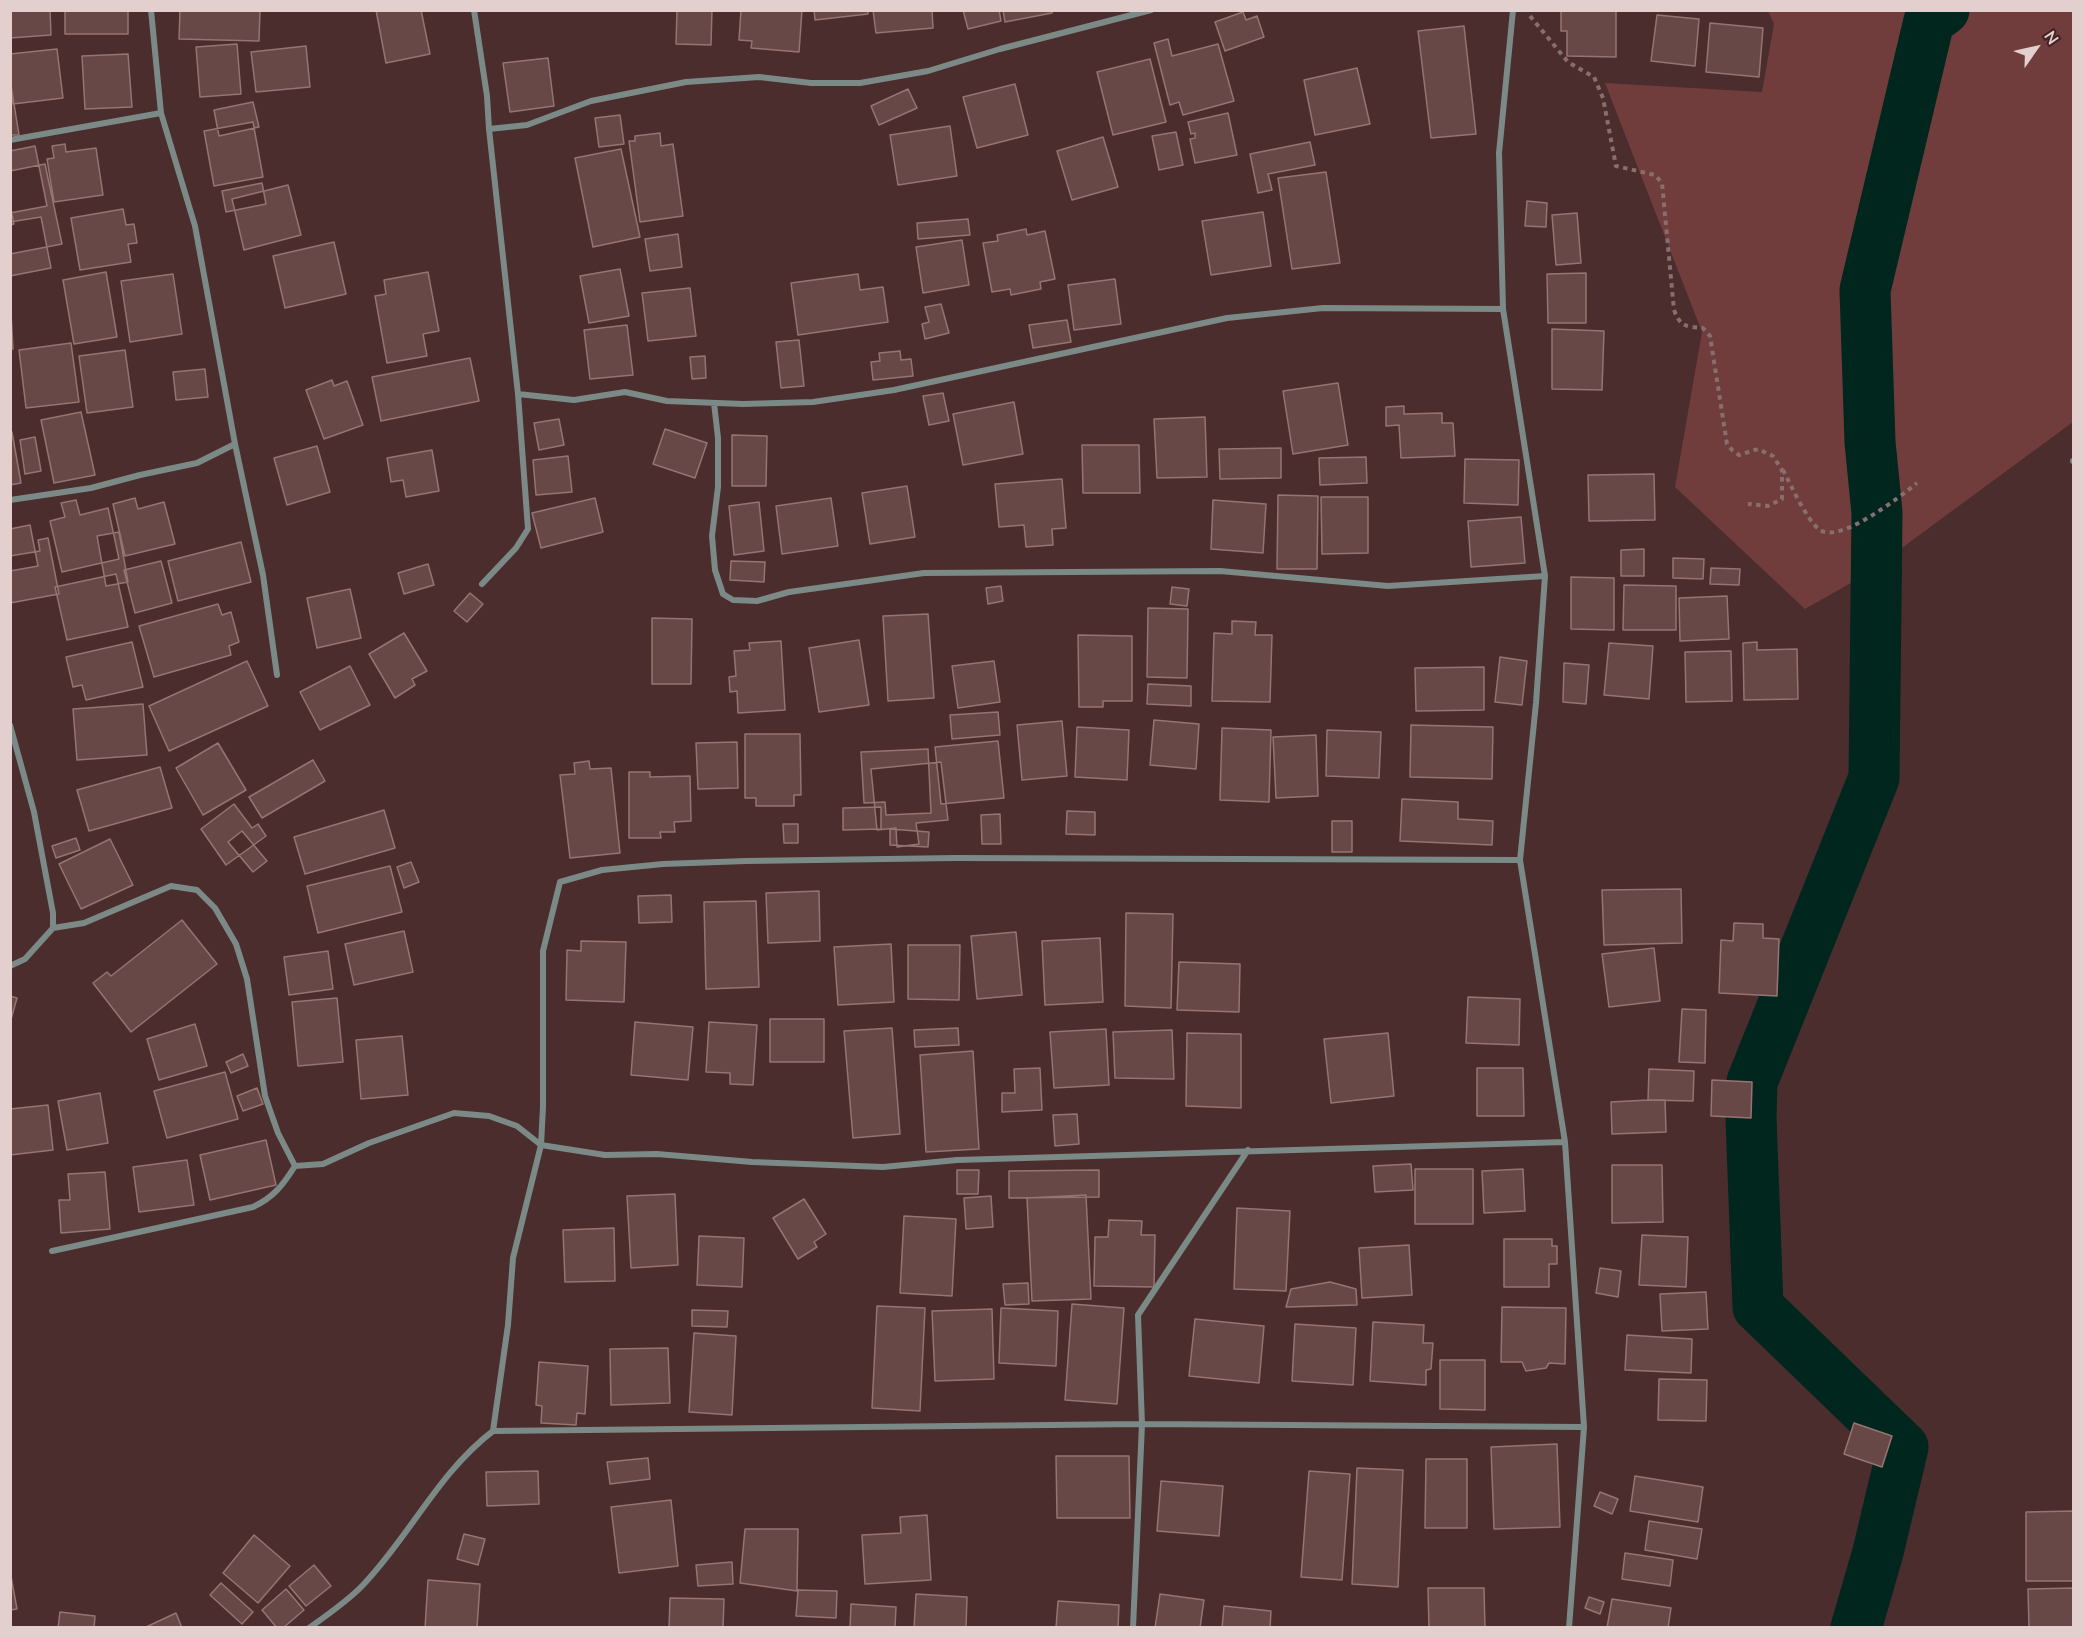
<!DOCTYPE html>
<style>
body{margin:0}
#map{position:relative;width:2084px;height:1638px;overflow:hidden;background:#4a2d2c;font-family:"Nunito Sans",sans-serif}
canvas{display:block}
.frame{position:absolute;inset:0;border:12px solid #e3d0ce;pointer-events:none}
.north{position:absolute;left:2006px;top:18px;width:60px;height:60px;-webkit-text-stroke:4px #402322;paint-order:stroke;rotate:56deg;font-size:16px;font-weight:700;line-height:24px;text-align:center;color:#e3d0ce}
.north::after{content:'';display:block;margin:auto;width:21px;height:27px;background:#e3d0ce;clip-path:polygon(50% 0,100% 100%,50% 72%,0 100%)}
</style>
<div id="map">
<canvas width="2084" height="1638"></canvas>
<div class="frame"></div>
<div class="north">N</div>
</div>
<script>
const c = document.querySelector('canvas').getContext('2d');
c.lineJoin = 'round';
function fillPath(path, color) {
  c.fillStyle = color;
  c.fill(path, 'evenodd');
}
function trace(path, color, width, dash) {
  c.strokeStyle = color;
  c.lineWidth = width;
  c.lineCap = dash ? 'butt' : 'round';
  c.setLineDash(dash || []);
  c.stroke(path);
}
const green = new Path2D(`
 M1768 11H2073V422L1865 575 1805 609 1675 487 1702 332 1605 83 1762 92 1774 24Z`);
const river = new Path2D(`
 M1856 1628 1878 1552 1903 1447 1758 1307 1751 1118 1752 1082 1874 778 1877 513 1870 442 1865 290 1929 21 1944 10`);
const building = new Path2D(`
 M10 10H50L51 35 10 38Z
 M65 10H128V34H65Z
 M180 10H260L259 41 179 39Z
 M376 10H421L430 54 386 63Z
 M677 10H712L711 45 676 44Z
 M741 10H802L799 52 751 48 752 41 739 40Z
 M814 10H868V14L815 20Z
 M873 10H932L933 28 876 33Z
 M963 10H999L1001 21 968 29Z
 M1003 10H1052V13L1005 22Z
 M1561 10H1616V57L1567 56V31H1561Z
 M1243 12 1246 20 1257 16 1264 37 1225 51 1215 22Z
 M1657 15 1699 19 1695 66 1651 61Z
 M1710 23 1763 28 1759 77 1706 72Z
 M1464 26 1476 134 1431 138 1418 31Z
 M1168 39 1172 56 1218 44 1234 101 1183 115 1179 102 1170 105 1154 43Z
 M237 44 241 94 200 97 196 47Z
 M306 46 310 87 256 92 251 52Z
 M57 49 63 98 13 104 10 82V54Z
 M128 54 132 107 85 109 82 56Z
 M548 58 554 106 510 112 503 63Z
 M1150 59 1166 122 1113 135 1097 72Z
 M1357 68 1370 124 1315 135 1304 80Z
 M1015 84 1028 135 977 148 963 97Z
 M11 85 19 135H10Z
 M908 89 917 108 879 125 871 106Z
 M253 102 259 127 219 136 214 110Z
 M1228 113 1237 155 1195 163 1190 139 1195 138V133L1191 134 1188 122Z
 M620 115 624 144 599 147 595 118Z
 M253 122 263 177 214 186 204 131Z
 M950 126 957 176 898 185 890 135Z
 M1176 132 1183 165 1159 170 1152 136Z
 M660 133 661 146 673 144 683 216 640 222 629 141H635V136Z
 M1103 137 1118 187 1072 200 1057 151Z
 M1310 142 1315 165 1268 174 1272 190 1258 193 1250 154Z
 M65 144 66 152 96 148 103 195 54 202 47 159 54 158 52 146Z
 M35 146 47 206 10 213V151Z
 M621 149 640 237 593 247 575 158Z
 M45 164 62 244 10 254V225L14 224 10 205V171Z
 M1326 172 1340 263 1292 269 1278 178Z
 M262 183 266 204 226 212 222 191Z
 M288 185 301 235 244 250 232 199Z
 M1527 201 1547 203 1546 227 1525 226Z
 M123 209 126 225 134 224 137 243 128 244 131 262 80 270 71 218Z
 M1263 212 1271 266 1211 275 1202 221Z
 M1577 213 1581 263 1556 265 1552 215Z
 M41 217 51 268 10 276V222Z
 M968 219 970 235 918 239 917 223Z
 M1026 229 1027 235 1045 231 1055 279 1040 282 1041 289 1011 295 1010 289 992 292 983 243 998 241 997 235Z
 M678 234 682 267 650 271 645 239Z
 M962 240 969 285 923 293 916 247Z
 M334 242 346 294 285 308 273 256Z
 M620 269 629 316 589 323 580 276Z
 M106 272 117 337 74 344 63 280Z
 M428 272 439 331 423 334 427 356 387 363 375 296 386 294 384 280Z
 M1586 273V323H1548L1547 274Z
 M173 274 182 334 130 342 121 281Z
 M858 274 860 290 883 287 888 322 798 335 791 283Z
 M1115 279 1121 324 1074 330 1068 285Z
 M690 288 696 336 648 341 642 293Z
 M10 295 13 349H10Z
 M941 304 949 333 925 339 922 324 929 322 925 307Z
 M1067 320 1071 342 1033 348 1029 325Z
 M627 325 633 375 590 379 584 330Z
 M1552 329 1604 331 1602 390 1552 389Z
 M799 340 804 386 781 388 776 342Z
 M71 343 79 402 26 408 19 350Z
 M125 350 133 407 87 413 79 356Z
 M900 351 901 360 911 359 913 376 873 380 871 362 880 361 879 353Z
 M705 356 706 378 692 379 690 357Z
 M470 358 479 401 381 421 372 377Z
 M205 369 208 397 176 400 173 372Z
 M332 380 334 386 347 381 363 425 324 439 306 390Z
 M1338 383 1348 445 1293 454 1283 391Z
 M943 393 949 421 929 425 923 396Z
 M1014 402 1023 454 963 465 953 414Z
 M1404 406V414L1442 413V423H1453L1455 456 1401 458 1399 425 1386 426V407Z
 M81 412 95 475 54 483 41 420Z
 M1205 417 1207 477 1157 478 1154 419Z
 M559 419 564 445 539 450 534 423Z
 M665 429 707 443 695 478 653 464Z
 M10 432H12L21 483 10 485Z
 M732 435 767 436 766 486H732Z
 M35 437 41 471 25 474 20 440Z
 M1082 445H1139L1140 493H1083Z
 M317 446 330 492 287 505 274 458Z
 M1281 448V478L1220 479 1219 449Z
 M432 450 439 491 406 497 403 480 391 482 387 458Z
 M568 456 572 492 536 495 533 460Z
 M1366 457 1367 483 1320 485 1319 458Z
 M1465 459 1519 460 1518 505 1464 503Z
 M1654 474 1655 520 1589 521 1588 475Z
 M1062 479 1066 528 1052 529 1053 545 1026 547 1024 525 999 527 995 484Z
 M907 486 915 537 870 544 862 493Z
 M1278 495 1318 496 1317 569H1277Z
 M1321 497H1368V553L1322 554Z
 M135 498 138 509 164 502 175 544 125 556 113 504Z
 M595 498 603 532 541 548 532 513Z
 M831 498 838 546 782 554 776 506Z
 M76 500 80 515 108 508 119 559 62 572 50 521 65 517 61 503Z
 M1213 500 1266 504 1263 553 1211 549Z
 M759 502 764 551 734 555 729 506Z
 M1521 517 1525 563 1471 567 1468 521Z
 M30 525 38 566 10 571V529Z
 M119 532 128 582 106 586 97 536Z
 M48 538 59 594 10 603V556L40 551 38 540Z
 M241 542 251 582 178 601 168 561Z
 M1644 549V576H1621V550Z
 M1673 558 1704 559 1703 579 1673 578Z
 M161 561 172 603 135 613 124 570Z
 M731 561 765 562 764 582 730 580Z
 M428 564 434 585 404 594 398 573Z
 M1711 568 1740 569 1739 585 1710 584Z
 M116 574 128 627 67 640 55 587Z
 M1571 577 1614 578V630L1571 629Z
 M1624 585 1676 586V630H1623Z
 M1001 586 1003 601 988 604 986 588Z
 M1172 587 1189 589 1187 606 1170 604Z
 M350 589 361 638 317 648 307 598Z
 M470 593 483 604 467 622 454 611Z
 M1727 596 1729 639 1680 641 1679 598Z
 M218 604 222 615 231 612 239 642 229 646 231 655 154 677 139 626Z
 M1148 608 1188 609 1187 678 1147 677Z
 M928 614 934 698 888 701 883 616Z
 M652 618 692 619 691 684H652Z
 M1232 621 1256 622 1255 635H1272L1270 702 1212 701 1214 633 1232 634Z
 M404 633 427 671 412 679 415 685 395 698 369 654Z
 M1078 635 1132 636V701H1103V707H1079Z
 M859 640 869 705 819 712 809 648Z
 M781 641 785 710 738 713 737 691 730 692 729 677 736 676 734 651 750 650 749 643Z
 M132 642 143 687 86 700 82 685 73 687 66 657Z
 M1757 642V650L1797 649 1798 699 1744 700 1743 643Z
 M1609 643 1653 646 1649 699 1604 695Z
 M1731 651 1732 701 1686 702 1685 652Z
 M1500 657 1527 661 1522 705 1495 702Z
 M247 661 268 706 169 751 149 706Z
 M994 661 1000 702 958 708 952 666Z
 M1564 663 1589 665 1586 704 1563 702Z
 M350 666 370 705 320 730 300 692Z
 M1484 667V710L1416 711 1415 668Z
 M1148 684 1191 686V706L1147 704Z
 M143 704 147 755 77 760 73 709Z
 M998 712 1000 735 952 739 950 715Z
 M1154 720 1199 724 1196 769 1150 765Z
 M1062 721 1067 776 1022 780 1017 725Z
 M1411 725 1493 727 1492 779 1410 777Z
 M1077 727 1129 730 1127 780 1075 777Z
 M1222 728 1271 730 1269 802 1220 800Z
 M1327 730 1381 732 1379 778 1326 776Z
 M745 734H800L801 795H794V806H756V798H745Z
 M1316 735 1318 796 1276 798 1273 737Z
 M998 741 1004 798 941 804 935 747Z
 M737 742 738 788 698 789 696 743Z
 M218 743 246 790 203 815 176 768Z
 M928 749 931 813 886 815 885 802 864 803 861 752Z
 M313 760 325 781 262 818 249 797Z
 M589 761 590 769 611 768 620 853 570 858 560 775 575 774 574 763Z
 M941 762 948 820 916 823 919 844 897 847 896 828 877 830 871 769Z
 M160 767 172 808 89 831 77 790Z
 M629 772H650V777L690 776 691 821 674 822 675 832H660L661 838H629Z
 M1402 799 1458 802V819L1493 821 1492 845 1400 841Z
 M234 804 252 828 258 824 266 836 226 865 201 829Z
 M881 807V829L843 830V808Z
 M384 810 395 848 305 874 294 837Z
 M1067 811 1095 812V835L1066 834Z
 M1000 814 1001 844H982L981 815Z
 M1332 821H1352V852H1332Z
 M783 824H798V843H784Z
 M890 829 929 832 928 847 890 845Z
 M242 831 267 861 253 872 228 842Z
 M76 838 80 850 56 858 52 846Z
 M110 839 133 885 81 909 59 864Z
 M411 862 419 882 404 888 397 867Z
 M390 866 402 912 318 933 307 886Z
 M1681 889 1682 943 1604 945 1602 890Z
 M819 891 820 941 768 943 766 893Z
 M671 895 672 922 639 923 638 896Z
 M756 901 759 987 706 989 704 902Z
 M1126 913 1173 914 1171 1008 1125 1006Z
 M182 920 217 964 131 1032 93 983 107 972 111 976Z
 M1734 923 1763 924V938L1779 939 1777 996 1719 993 1721 940 1733 941Z
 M404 931 413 972 354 985 345 944Z
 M1016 932 1022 995 977 999 971 936Z
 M1100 938 1103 1002 1045 1005 1042 941Z
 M581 941 626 942 624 1002 566 1000 567 950 581 951Z
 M891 944 894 1002 838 1005 834 947Z
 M908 945H960L959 1000 908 999Z
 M1654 948 1660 1001 1609 1007 1602 954Z
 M328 951 333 989 289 995 284 957Z
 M1179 962 1240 964 1239 1012 1177 1010Z
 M10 996 17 998 10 1023Z
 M1468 997 1520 999 1519 1045 1466 1043Z
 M337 998 343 1062 298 1066 292 1002Z
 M1682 1009 1706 1010 1705 1063 1679 1062Z
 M770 1019H824V1062H770Z
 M635 1022 693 1027 688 1080 631 1075Z
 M709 1022 757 1025 753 1085 730 1084V1073L706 1072Z
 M195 1024 207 1066 159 1080 147 1039Z
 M892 1028 900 1134 853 1138 844 1031Z
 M958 1028 959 1045 915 1047 914 1030Z
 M1106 1029 1109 1085 1054 1088 1050 1032Z
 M1172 1030 1174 1079 1115 1078 1113 1032Z
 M1187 1033 1241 1034V1108L1186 1106Z
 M1388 1033 1394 1096 1331 1103 1324 1039Z
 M402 1036 408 1095 361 1099 356 1040Z
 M973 1051 979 1149 926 1152 920 1055Z
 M243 1054 248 1066 231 1073 226 1062Z
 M1040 1068 1042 1110 1002 1112V1093H1015L1014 1069Z
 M1477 1068H1523L1524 1116H1477Z
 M1649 1069 1694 1071 1693 1101 1648 1100Z
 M225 1072 238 1119 167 1138 154 1091Z
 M1712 1080 1752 1082 1751 1118 1711 1116Z
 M257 1088 263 1104 243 1111 237 1096Z
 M100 1093 108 1143 67 1150 58 1101Z
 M1648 1100H1665L1666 1132 1612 1134 1611 1102Z
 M48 1105 53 1150 10 1155V1109Z
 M1077 1114 1079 1144 1055 1146 1053 1115Z
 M266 1140 276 1185 210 1200 200 1155Z
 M187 1160 194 1205 139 1212 133 1167Z
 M1411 1164 1413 1190 1375 1192 1373 1166Z
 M1612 1165H1662L1663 1222 1612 1223Z
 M1415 1169H1473V1224H1415Z
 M1523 1169 1525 1211 1484 1213 1482 1171Z
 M957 1170H979L978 1194H957Z
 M1099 1170V1197L1009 1198V1171Z
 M105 1172 110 1229 61 1233 59 1200H70L68 1174Z
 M675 1194 678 1265 631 1268 627 1196Z
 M1086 1195 1091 1299 1032 1301 1027 1198Z
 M991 1196 993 1227 966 1229 964 1198Z
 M804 1199 826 1234 814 1242 817 1247 798 1259 773 1218Z
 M1237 1208 1290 1211 1286 1291 1234 1289Z
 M904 1216 956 1219 952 1296 900 1293Z
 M1109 1220 1142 1221 1141 1235H1155L1154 1287 1094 1286 1095 1237H1108Z
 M614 1228 615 1281 565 1282 563 1230Z
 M1642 1235 1688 1237 1686 1287 1639 1285Z
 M699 1236 744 1238 742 1287 697 1285Z
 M1504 1239H1552V1246H1557V1264H1549V1287H1504Z
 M1409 1245 1412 1295 1362 1298 1359 1248Z
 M1600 1268 1621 1271 1618 1297 1596 1293Z
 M1330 1282 1356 1289 1357 1305 1286 1307 1291 1289Z
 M1028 1283 1029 1304 1005 1305 1003 1284Z
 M1706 1292 1708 1329 1662 1331 1660 1294Z
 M1072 1304 1124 1308 1117 1404 1065 1400Z
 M877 1306 925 1308 920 1411 872 1408Z
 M1502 1307 1566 1308 1565 1364 1549 1363 1546 1368 1526 1371 1522 1362H1501Z
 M1001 1308 1058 1311 1056 1366 999 1363Z
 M992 1309 994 1379 935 1381 932 1311Z
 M692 1310 728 1311 727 1327 692 1326Z
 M1195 1319 1264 1326 1259 1383 1189 1376Z
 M1373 1322 1424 1325 1423 1343H1433L1431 1369 1426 1370V1385L1370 1381Z
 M1295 1324 1356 1328 1353 1385 1292 1381Z
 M694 1333 736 1336 732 1415 689 1412Z
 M1627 1335 1692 1339 1691 1373 1625 1370Z
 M668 1348 670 1403 611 1405 610 1349Z
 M1440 1360H1485V1410L1440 1409Z
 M539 1362 588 1366 585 1414 577 1413 576 1425 541 1423 542 1406 536 1405Z
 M1659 1379 1707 1380 1706 1421 1658 1420Z
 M1854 1423 1892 1436 1882 1467 1844 1454Z
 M1557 1444 1560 1527 1494 1529 1491 1447Z
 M1056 1456H1129L1130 1518H1057Z
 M648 1458 650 1479 610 1484 607 1462Z
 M1426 1459H1467V1528H1425Z
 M1357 1468 1403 1470 1398 1587 1352 1584Z
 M538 1471 539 1504 487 1506 486 1472Z
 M1309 1471 1350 1474 1342 1580 1301 1577Z
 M1635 1476 1703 1487 1698 1522 1630 1511Z
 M1161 1481 1223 1486 1219 1536 1157 1531Z
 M1600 1492 1618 1499 1612 1514 1594 1506Z
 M671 1500 678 1566 619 1573 611 1507Z
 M2074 1511V1581H2026V1512Z
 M927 1515 931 1580 865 1584 862 1535 901 1533 900 1517Z
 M1649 1521 1702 1529 1697 1559 1645 1550Z
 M745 1529H798L797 1591 740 1583Z
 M464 1534 485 1539 478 1565 457 1559Z
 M254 1535 290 1566 258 1603 223 1573Z
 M1625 1553 1673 1560 1670 1586 1622 1579Z
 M732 1562 733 1584 698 1586 696 1565Z
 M314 1565 331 1586 306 1606 289 1586Z
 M10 1571 17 1609 10 1610Z
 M428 1580 480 1584 477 1628H425Z
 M221 1583 253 1612 242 1624 210 1595Z
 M1428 1588H1484L1485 1628H1429Z
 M2074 1588V1628H2029L2028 1589Z
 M286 1589 304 1610 283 1628H277L262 1610Z
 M798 1590 837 1591 836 1618 796 1616Z
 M916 1594 967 1597 966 1628H914Z
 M1160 1594 1204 1600 1200 1628H1155Z
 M1589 1597 1604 1602 1600 1614 1585 1608Z
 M670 1598 724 1599 723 1628H669Z
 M1612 1599 1671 1608 1668 1628H1607Z
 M1058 1601 1119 1605 1118 1628H1056Z
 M851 1604 896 1607 895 1628H850Z
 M1224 1606 1271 1611 1270 1628H1222Z
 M60 1612 95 1616 94 1628H58Z
 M176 1613 182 1628H147L146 1627Z`);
const path = new Path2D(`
 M1530 16 1568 62 1594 77 1603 98 1616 166 1655 175 1662 183 1674 310C1681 328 1686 326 1703 328L1710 336 1727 444 1732 450 1739 455 1758 449 1773 456 1782 470V499L1768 506 1748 504
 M1783 470C1791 485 1807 521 1820 530 1840 544 1901 496 1917 483`);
const minor = new Path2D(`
 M151 10 161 113 195 226 235 444 263 575 277 675
 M474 10 487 96 489 129 518 394 528 529 516 548 482 584
 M1513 10 1499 153 1503 309 1545 576 1536 703 1520 860 1565 1142 1584 1427 1569 1628
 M489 129 527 125 591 101 686 82 759 77 811 83H860L928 71 1000 49 1151 10
 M10 140 161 113
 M518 394 574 400 625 392 667 401 743 404 813 402 894 390 1227 318 1323 308 1503 309
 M714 403 718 438V487L712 536 715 570 723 594 733 600 757 601 789 592 924 573 1220 571 1388 586 1545 576
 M2073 461H2074
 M10 500 91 488 140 475 197 463 235 444
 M10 725 34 812 53 913V928L25 959 10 966
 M53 928 84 923 171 886 197 890 215 908 236 944 247 979 265 1096 278 1133 295 1166
 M295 1166 323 1164 369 1143 454 1113 489 1116 517 1126 541 1145 605 1155 657 1154 752 1162 883 1167 957 1160 1565 1142
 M52 1251 253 1207C274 1197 283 1185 295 1166
 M493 1431 1142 1424 1584 1427
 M309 1628C326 1616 349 1600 363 1585 410 1536 438 1473 493 1431L508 1325 513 1258 541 1145 543 1107V951L560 882 602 870 663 864 746 861 955 858 1520 860
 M1133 1628 1142 1424 1138 1315 1248 1150`);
fillPath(green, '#703d3c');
trace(river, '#00261e', 51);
fillPath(building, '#684847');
trace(building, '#967472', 1.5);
trace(path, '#886f6e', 4, [4.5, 4.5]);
trace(minor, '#7b8a86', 6);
</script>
